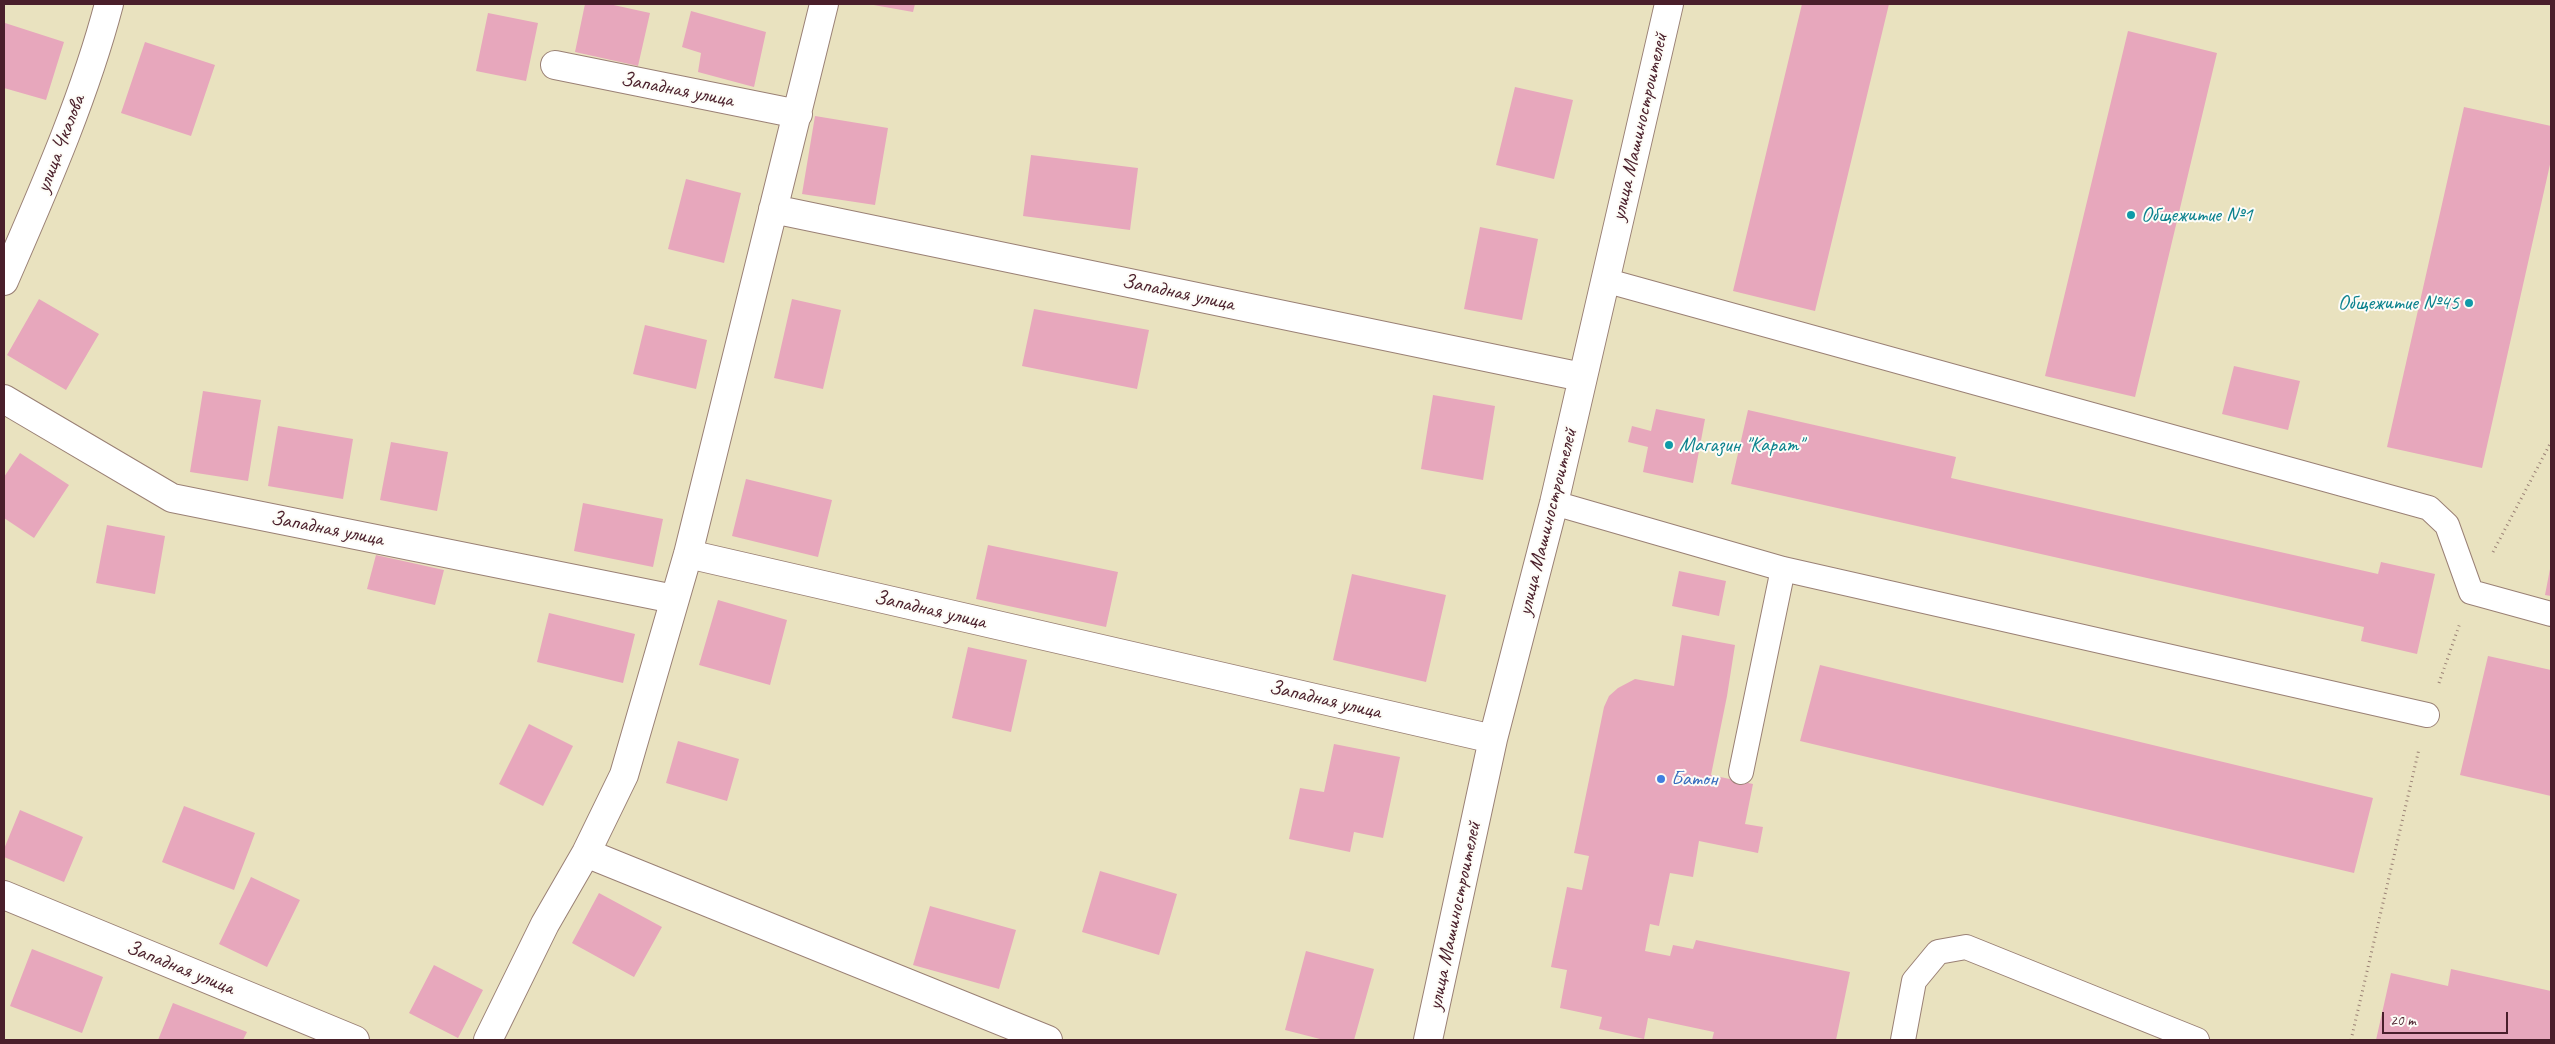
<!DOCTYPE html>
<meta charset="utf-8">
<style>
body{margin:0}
#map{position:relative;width:2555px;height:1044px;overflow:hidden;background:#e9e2bf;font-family:Caveat,sans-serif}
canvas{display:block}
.frame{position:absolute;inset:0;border:5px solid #4a1f2b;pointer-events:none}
.scale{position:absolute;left:2382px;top:1012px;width:126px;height:22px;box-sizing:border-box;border:2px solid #4a1f2b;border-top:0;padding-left:6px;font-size:15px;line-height:18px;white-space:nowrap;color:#4a1f2b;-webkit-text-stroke:4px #fdfcf7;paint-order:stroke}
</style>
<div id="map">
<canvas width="2555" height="1044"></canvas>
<div class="frame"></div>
<div class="scale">20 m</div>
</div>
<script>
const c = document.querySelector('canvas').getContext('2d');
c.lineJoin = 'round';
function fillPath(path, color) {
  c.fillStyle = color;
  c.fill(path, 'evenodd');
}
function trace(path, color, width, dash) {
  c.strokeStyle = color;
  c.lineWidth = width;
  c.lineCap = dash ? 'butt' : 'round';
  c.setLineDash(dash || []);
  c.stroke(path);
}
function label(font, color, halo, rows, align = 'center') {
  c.font = font + ' Caveat,sans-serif';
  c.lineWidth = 4;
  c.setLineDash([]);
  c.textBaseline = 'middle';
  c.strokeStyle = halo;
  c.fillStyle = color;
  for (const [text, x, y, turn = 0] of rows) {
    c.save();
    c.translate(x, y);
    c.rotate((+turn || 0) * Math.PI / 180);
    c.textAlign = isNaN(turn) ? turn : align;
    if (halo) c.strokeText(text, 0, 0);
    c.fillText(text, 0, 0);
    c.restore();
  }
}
const building = new Path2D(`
 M585 4H609L650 13 638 66 575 52Z
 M868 4H915L913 12Z
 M1802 4H1889L1815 311 1733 291Z
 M691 11 766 32 754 87 698 72 701 53 682 47Z
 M488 13 538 23 526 81 476 71Z
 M5 23 64 42 46 100 4 88Z
 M2128 31 2217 53 2135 397 2045 376Z
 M145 42 215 65 191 136 121 113Z
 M1515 87 1573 100 1554 179 1496 165Z
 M2464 107 2551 126V160L2482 468 2387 447Z
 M815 116 888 128 875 205 802 194Z
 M1031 155 1138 168 1130 230 1023 216Z
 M686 179 741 193 724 263 668 249Z
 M1480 227 1538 239 1522 320 1464 309Z
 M39 299 99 334 66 390 7 355Z
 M792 299 841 310 823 389 774 378Z
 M1034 309 1149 330 1137 389 1022 366Z
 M645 325 707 340 696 389 633 374Z
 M2234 366 2300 381 2288 430 2222 414Z
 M203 391 261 400 248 481 190 472Z
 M1433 395 1495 406 1483 480 1421 469Z
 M1656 409 1705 419 1693 483 1643 472 1648 447 1628 442 1632 426 1651 431Z
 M1748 410 1956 457 1951 478 2378 574 2381 562 2435 574 2417 654 2361 641 2364 627 1731 484Z
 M278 426 353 439 343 499 268 486Z
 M391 442 448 452 437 511 380 500Z
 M20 453 69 485 34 538 4 518V477Z
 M746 479 832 500 818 557 732 536Z
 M583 503 663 519 653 567 574 551Z
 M107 525 165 536 155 594 96 583Z
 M988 545 1118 572 1106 627 976 599Z
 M376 555 444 570 435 605 367 589Z
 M2550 569H2551V596L2545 595Z
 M1679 571 1726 581 1719 616 1672 606Z
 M1352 574 1446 595 1426 682 1333 660Z
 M718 600 787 620 770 685 699 665Z
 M549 613 635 634 623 683 537 662Z
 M1682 635 1735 645 1727 696 1711 775 1753 784 1745 824 1763 827 1758 853 1699 841 1693 877 1670 873 1659 926 1650 924 1645 951 1670 956 1673 945 1693 949 1696 940 1850 972 1836 1040H1712L1714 1032 1648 1018 1644 1039 1599 1029 1602 1017 1560 1008 1567 970 1551 967 1567 887 1582 890 1589 856 1574 853 1604 707 1609 696 1618 688 1635 679 1674 686Z
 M968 647 1027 660 1011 732 952 718Z
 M2488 656 2551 670V796L2460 775Z
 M1820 665 2373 798 2354 873 1800 741Z
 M529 724 573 746 543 806 499 784Z
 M678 741 739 759 727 801 666 783Z
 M1334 744 1400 757 1383 838 1354 832 1350 852 1289 839 1300 788 1324 792Z
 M184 806 255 833 234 890 162 862Z
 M20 810 83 837 64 882 4 857V849Z
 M1100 871 1177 894 1159 955 1082 932Z
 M251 877 300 900 267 967 219 944Z
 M599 893 662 927 634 977 572 943Z
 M930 906 1016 930 999 989 913 965Z
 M32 949 103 977 82 1033 10 1006Z
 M1306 951 1374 969 1354 1040H1324L1285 1030Z
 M434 965 483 990 458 1038 409 1013Z
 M2451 969 2551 991V1040H2376L2391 973 2448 986Z
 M173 1003 247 1032 243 1040H158Z`);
const path = new Path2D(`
 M2493 552 2551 442
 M2439 683 2460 623
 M2351 1040 2419 749`);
const lane = new Path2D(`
 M1604 280 2429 508 2447 525 2471 592 2551 614
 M1554 503 1783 569 2427 715
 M1741 772 1783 569
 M1903 1040 1914 981 1938 952 1966 947 2197 1040`);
const street = new Path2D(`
 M555 65 798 114
 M773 209 1582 377
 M4 281C43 191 84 99 109 4
 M4 399 172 498 674 599
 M688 554 1493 739
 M586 853 1048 1040
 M4 895 355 1040
 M488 1040 545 924 586 853 624 775 688 554 824 4
 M1428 1040 1493 739 1554 503 1669 4`);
const markers = [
 [2131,215,5,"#0f9aa8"],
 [2469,303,5,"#0f9aa8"],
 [1669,445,5,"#0f9aa8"],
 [1661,779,5,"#3f7fe0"]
];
const streetNames = [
 ["Западная улица",677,90,11],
 ["улица Машиностроителей",1640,127,-77],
 ["улица Чкалова",61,144,-69],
 ["Западная улица",1178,293,12],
 ["улица Машиностроителей",1548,522,-76],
 ["Западная улица",327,529,11],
 ["Западная улица",930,610,13],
 ["Западная улица",1325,700,13],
 ["улица Машиностроителей",1455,916,-78],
 ["Западная улица",180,968,22]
];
const cultureNames = [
 ["Общежитие №1",2141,215],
 ["Общежитие №45",2459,303,"right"],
 ["Магазин \"Карат\"",1679,445]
];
const shopNames = [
 ["Батон",1671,779]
];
fillPath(building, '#e7a7bc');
trace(lane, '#9a8075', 26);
trace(street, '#9a8075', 30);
trace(path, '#9a8075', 3, [1, 4]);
trace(lane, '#fff', 24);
trace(street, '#fff', 28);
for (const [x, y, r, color] of markers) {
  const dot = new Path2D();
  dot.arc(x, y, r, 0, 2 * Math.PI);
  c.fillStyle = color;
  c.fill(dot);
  trace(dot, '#fdfcf7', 2);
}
label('21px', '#4a1f2b', '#fdfcf7', streetNames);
label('21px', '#0d838f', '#fdfcf7', cultureNames, 'left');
label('21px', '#366cbe', '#fdfcf7', shopNames, 'left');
</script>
